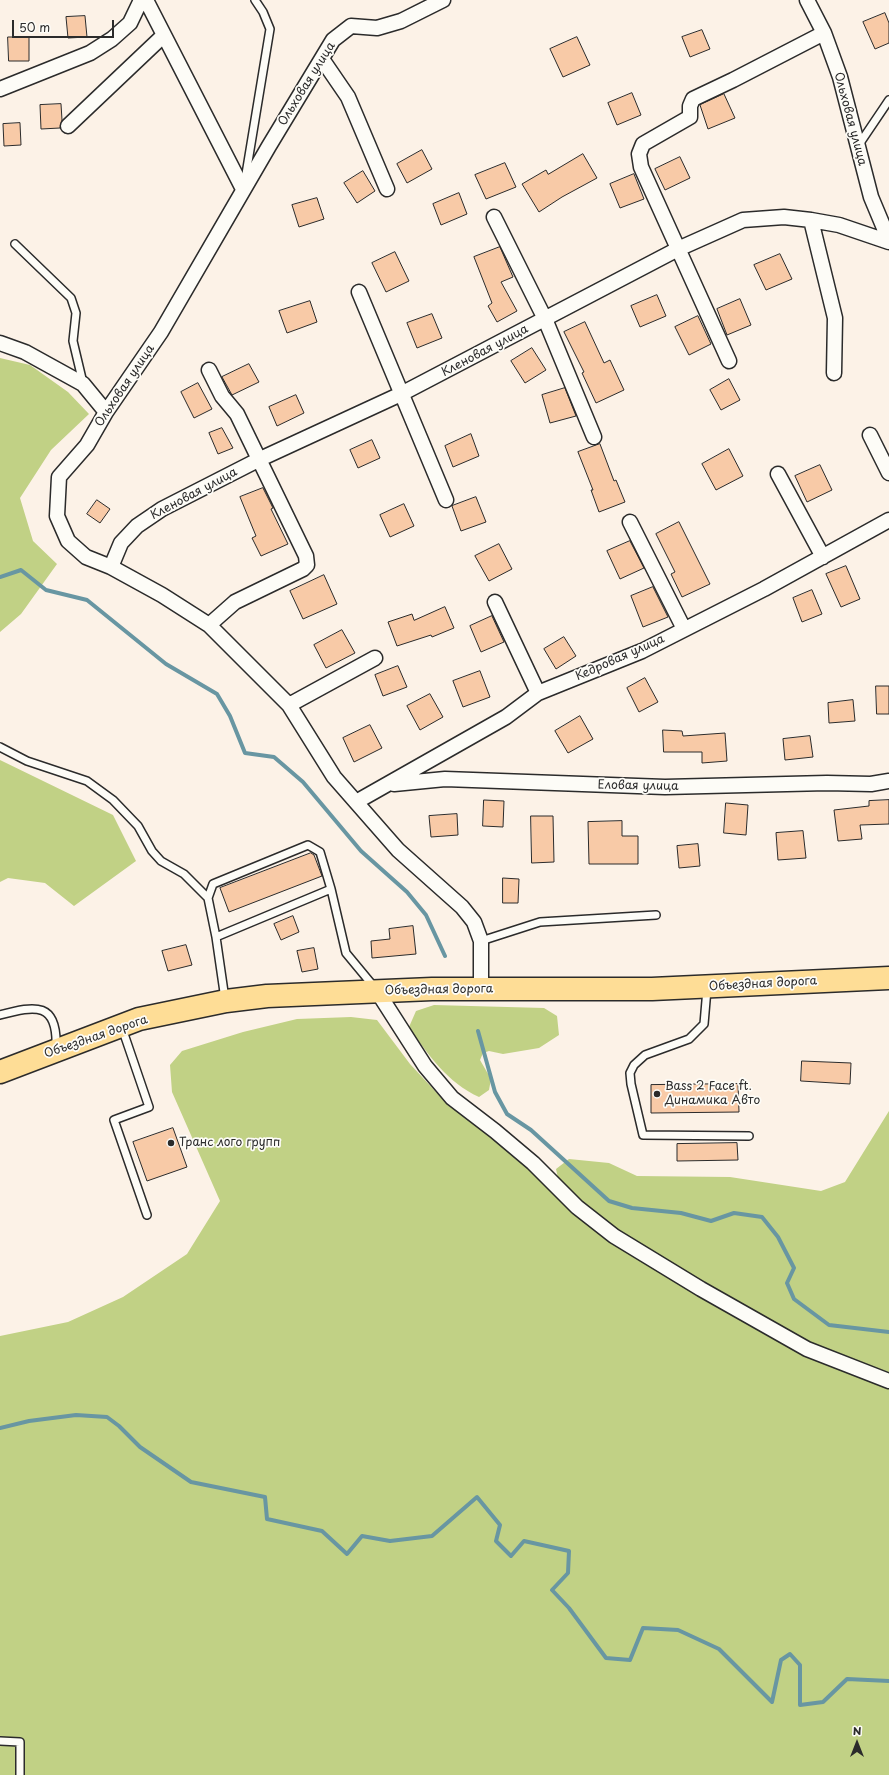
<!DOCTYPE html>
<meta charset="utf-8">
<style>
body{margin:0}
#map{position:relative;width:889px;height:1775px;overflow:hidden;background:#fcf2e7;font-family:"Playpen Sans",sans-serif}
canvas{display:block}
.north{position:absolute;left:837px;top:1723px;width:40px;height:40px;-webkit-text-stroke:3px #fdfcf7;paint-order:stroke;rotate:0deg;font-size:11px;font-weight:700;line-height:16px;text-align:center;color:#2b2b2b}
.north::after{content:'';display:block;margin:auto;width:14px;height:18px;background:#2b2b2b;clip-path:polygon(50% 0,100% 100%,50% 72%,0 100%)}
.scale{position:absolute;left:12px;top:20px;width:102px;height:18px;box-sizing:border-box;border:2px solid #2b2b2b;border-top:0;padding-left:5px;font-size:12px;line-height:14px;white-space:nowrap;color:#2b2b2b;-webkit-text-stroke:3px #fdfcf7;paint-order:stroke}
</style>
<div id="map">
<canvas width="889" height="1775"></canvas>
<div class="north">N</div>
<div class="scale">50 m</div>
</div>
<script>
const c = document.querySelector('canvas').getContext('2d');
c.lineJoin = 'round';
function fillPath(path, color) {
  c.fillStyle = color;
  c.fill(path, 'evenodd');
}
function trace(path, color, width, dash) {
  c.strokeStyle = color;
  c.lineWidth = width;
  c.lineCap = dash ? 'butt' : 'round';
  c.setLineDash(dash || []);
  c.stroke(path);
}
function label(font, color, halo, rows, align = 'center') {
  c.font = font + ' "Playpen Sans",sans-serif';
  c.lineWidth = 3.5;
  c.setLineDash([]);
  c.textBaseline = 'middle';
  c.strokeStyle = halo;
  c.fillStyle = color;
  for (const [text, x, y, turn = 0] of rows) {
    c.save();
    c.translate(x, y);
    c.rotate((+turn || 0) * Math.PI / 180);
    c.textAlign = isNaN(turn) ? turn : align;
    if (halo) c.strokeText(text, 0, 0);
    c.fillText(text, 0, 0);
    c.restore();
  }
}
const green = new Path2D(`
 M0 358 30 365 68 392 89 414 51 450 20 498 33 541 57 564 21 614 0 632Z
 M0 760 113 815 136 861 74 906 45 883 8 878 0 882Z
 M434 1005 544 1008 557 1016 559 1035 539 1048 503 1054 489 1051 483 1053 480 1060 491 1079 489 1090 479 1097C448 1083 428 1055 409 1027L416 1011Z
 M351 1017 377 1020 410 1064 449 1106 507 1147 573 1212 641 1258 751 1326 818 1360 889 1388V1775H0V1336L68 1322 123 1297 187 1254 220 1201 172 1092 170 1065 182 1051 243 1032 297 1019Z
 M889 1111V1375L816 1349 626 1237 589 1209 558 1178 556 1169 569 1159 609 1163 637 1176 730 1177 821 1191 845 1182Z`);
const stream = new Path2D(`
 M0 577 21 570 46 590 87 600 166 664 217 694 230 716 245 753 274 757 303 782 361 851 407 892 426 915 445 956
 M478 1031 495 1092 507 1114 531 1130 609 1201 632 1208 681 1213 711 1221 734 1213 762 1217 778 1237 794 1268 787 1283 794 1299 829 1325 889 1332
 M0 1428 29 1421 76 1415 107 1417 119 1426 140 1447 191 1482 265 1497 267 1519 322 1531 347 1554 362 1536 390 1541 432 1536 477 1497 500 1525 496 1541 511 1556 524 1541 569 1551 568 1573 552 1590 569 1608 606 1658 630 1660 643 1628 678 1630 719 1649 772 1702 781 1660 790 1654 800 1665V1705L823 1702 847 1679 889 1681`);
const building = new Path2D(`
 M885 13 889 23V43L875 49 863 22Z
 M85 16 87 37 68 38 66 17Z
 M702 30 710 49 690 57 682 37Z
 M8 37H29V61H9Z
 M577 37 590 65 563 77 550 49Z
 M632 93 641 115 617 125 608 103Z
 M724 94 735 118 708 129 700 105Z
 M61 104 62 120 60 128 41 129 40 105Z
 M20 123 21 145 4 146 3 124Z
 M422 150 432 169 407 183 397 164Z
 M583 154 597 178 562 197 539 212 522 184 546 170 548 174Z
 M680 157 690 178 665 190 655 169Z
 M505 163 516 187 486 199 475 175Z
 M363 171 375 191 357 203 344 183Z
 M634 174 644 199 620 208 610 184Z
 M459 193 467 214 441 225 433 204Z
 M317 198 324 219 299 227 292 205Z
 M500 247 513 277 501 282 517 311 497 322 488 306 492 303 474 257Z
 M395 252 409 281 386 292 372 263Z
 M780 254 792 279 766 290 754 265Z
 M657 295 666 316 640 327 631 306Z
 M740 299 751 325 727 335 717 309Z
 M310 301 317 322 287 333 279 311Z
 M432 314 442 338 417 348 407 323Z
 M698 316 711 344 689 355 675 327Z
 M585 322 604 363 610 360 624 390 596 403 582 373 584 372 564 332Z
 M532 348 546 370 525 383 511 361Z
 M249 364 259 382 232 395 222 377Z
 M729 379 740 400 721 410 710 390Z
 M198 383 212 409 194 418 181 392Z
 M565 388 576 416 550 423 542 395Z
 M296 395 304 413 277 426 269 407Z
 M222 428 233 448 218 454 209 433Z
 M471 434 479 456 453 467 445 446Z
 M372 440 380 458 358 468 350 450Z
 M600 444 614 481 616 480 625 502 599 512 591 490H593L578 452Z
 M729 449 743 476 716 490 702 464Z
 M820 465 832 490 807 502 795 476Z
 M263 488 273 508 271 509 288 544 261 556 252 538 256 536 240 497Z
 M476 497 486 522 461 531 452 506Z
 M97 500 110 509 100 523 87 514Z
 M404 504 414 526 390 537 380 515Z
 M679 522 710 584 682 597 671 574 675 572 656 534Z
 M630 541 644 568 620 579 607 551Z
 M499 544 512 569 489 581 475 556Z
 M846 566 860 599 841 607 826 574Z
 M324 575 337 604 303 619 290 591Z
 M653 587 668 617 643 627 631 596Z
 M812 590 822 614 802 622 793 598Z
 M445 607 454 628 432 637 431 635 397 646 388 622 412 614 414 620Z
 M492 616 504 642 481 652 470 626Z
 M342 630 355 653 326 668 314 645Z
 M564 637 576 656 556 669 544 649Z
 M398 666 407 687 383 696 375 675Z
 M480 671 490 697 463 707 453 681Z
 M645 678 658 702 639 712 627 688Z
 M876 686H889V714H877Z
 M430 694 443 717 420 730 407 706Z
 M853 700 855 721 829 723 828 703Z
 M580 716 593 739 568 753 555 731Z
 M370 725 382 748 354 762 343 738Z
 M663 730 682 731 683 736 725 733 727 761 702 763V752H664Z
 M810 736 813 757 785 760 783 739Z
 M484 800 504 801 503 827 483 826Z
 M889 800V824L860 825 862 839 838 841 834 810 869 806V801Z
 M726 803 748 805 746 835 724 833Z
 M457 814 458 835 431 837 429 816Z
 M531 816H553L554 862 532 863Z
 M622 821V836H638V864H589L588 822Z
 M803 831 806 858 778 860 776 833Z
 M698 844 700 866 679 868 677 846Z
 M311 853 314 855 322 876 229 912 220 888Z
 M503 878 519 879 518 903H503Z
 M293 916 299 932 281 940 274 924Z
 M413 926 416 954 372 958 371 941 390 939 389 929Z
 M186 945 192 965 168 971 162 951Z
 M314 948 318 969 302 972 297 951Z
 M802 1061 851 1063 850 1084 801 1081Z
 M738 1084 739 1112 651 1113V1085Z
 M173 1128 187 1167 147 1181 133 1142Z
 M737 1143 738 1160 677 1161V1144Z`);
const lane = new Path2D(`
 M858 146 889 100
 M245 180 270 29 263 12 255 0
 M15 244 71 298 76 313 73 341 83 383
 M0 747 27 761 87 781 113 800 138 826 152 851 161 861 184 874 208 898
 M216 937 208 898 213 884 308 845 320 852 331 889
 M481 941 540 922 656 915
 M707 989 704 1024 689 1039 645 1055 634 1065 630 1073 631 1084 643 1135 749 1136
 M225 999 216 937 331 889 346 953 375 988
 M0 1015C36 1005 58 1002 56 1048
 M122 1028 149 1107 114 1120 147 1215
 M0 1741 20 1742V1775`);
const street = new Path2D(`
 M146 0 243 189
 M443 0 401 21 377 28 351 26 333 40 269 146 161 332 106 412 87 445 59 477 57 516 68 541 86 557 111 567 162 595 209 625 289 705 334 777 398 850 462 907 474 922 481 941V989
 M807 0 824 33 840 77 871 197 889 240
 M322 59 348 97 387 189
 M0 89 90 53 112 39 130 23 141 0
 M68 126 164 35
 M494 217 545 319 594 437
 M811 220 835 318 834 373
 M359 292 446 500
 M0 343 25 352 83 384 106 412
 M729 361 641 167 639 154 643 144 690 117V106L693 99 733 80 824 33
 M870 435 889 473
 M778 474 823 557
 M630 522 684 629
 M111 567 121 543 137 526 162 509 258 460 401 394 678 249 743 220 784 217 811 220 839 225 889 242
 M495 602 538 693
 M209 625 235 602 303 569 307 565 306 556 237 414 222 396 209 370
 M289 705 375 658
 M394 784 445 779 665 787 827 783 871 784 889 781
 M356 802 506 717 538 693 642 651 764 589 889 520
 M377 991 425 1066 452 1098 495 1131 533 1163 577 1207 614 1236 701 1289 807 1349 889 1381`);
const primary = new Path2D(`
 M0 1072 139 1019 226 1001 267 996 432 989H652L889 978`);
const markers = [
 [657,1094,4,"#2b2b2b"],
 [171,1143,4,"#2b2b2b"]
];
const streetNames = [
 ["Ольховая улица",307,84,-58],
 ["Ольховая улица",850,119,75],
 ["Кленовая улица",485,351,-28],
 ["Ольховая улица",125,386,-56],
 ["Кленовая улица",194,494,-28],
 ["Кедровая улица",620,658,-24],
 ["Еловая улица",638,786,1],
 ["Объездная дорога",763,984,-3],
 ["Объездная дорога",439,990,-1],
 ["Объездная дорога",96,1037,-19]
];
const poiNames = [
 ["Bass 2 Face ft.",665,1087],
 ["Динамика Авто",665,1101],
 ["Транс лого групп",179,1143]
];
fillPath(green, '#c1d185');
trace(stream, '#6896a2', 4);
fillPath(building, '#f8caa7');
trace(building, '#2b2b2b', 1);
trace(lane, '#2b2b2b', 10);
trace(street, '#2b2b2b', 17);
trace(primary, '#2b2b2b', 25);
trace(lane, '#fdfcf7', 7);
trace(street, '#fdfcf7', 14);
trace(primary, '#fedd96', 22);
for (const [x, y, r, color] of markers) {
  const dot = new Path2D();
  dot.arc(x, y, r, 0, 2 * Math.PI);
  c.fillStyle = color;
  c.fill(dot);
  trace(dot, '#fdfcf7', 1.5);
}
label('12px', '#2b2b2b', '#fdfcf7', streetNames);
label('12px', '#2b2b2b', '#fdfcf7', poiNames, 'left');
</script>
